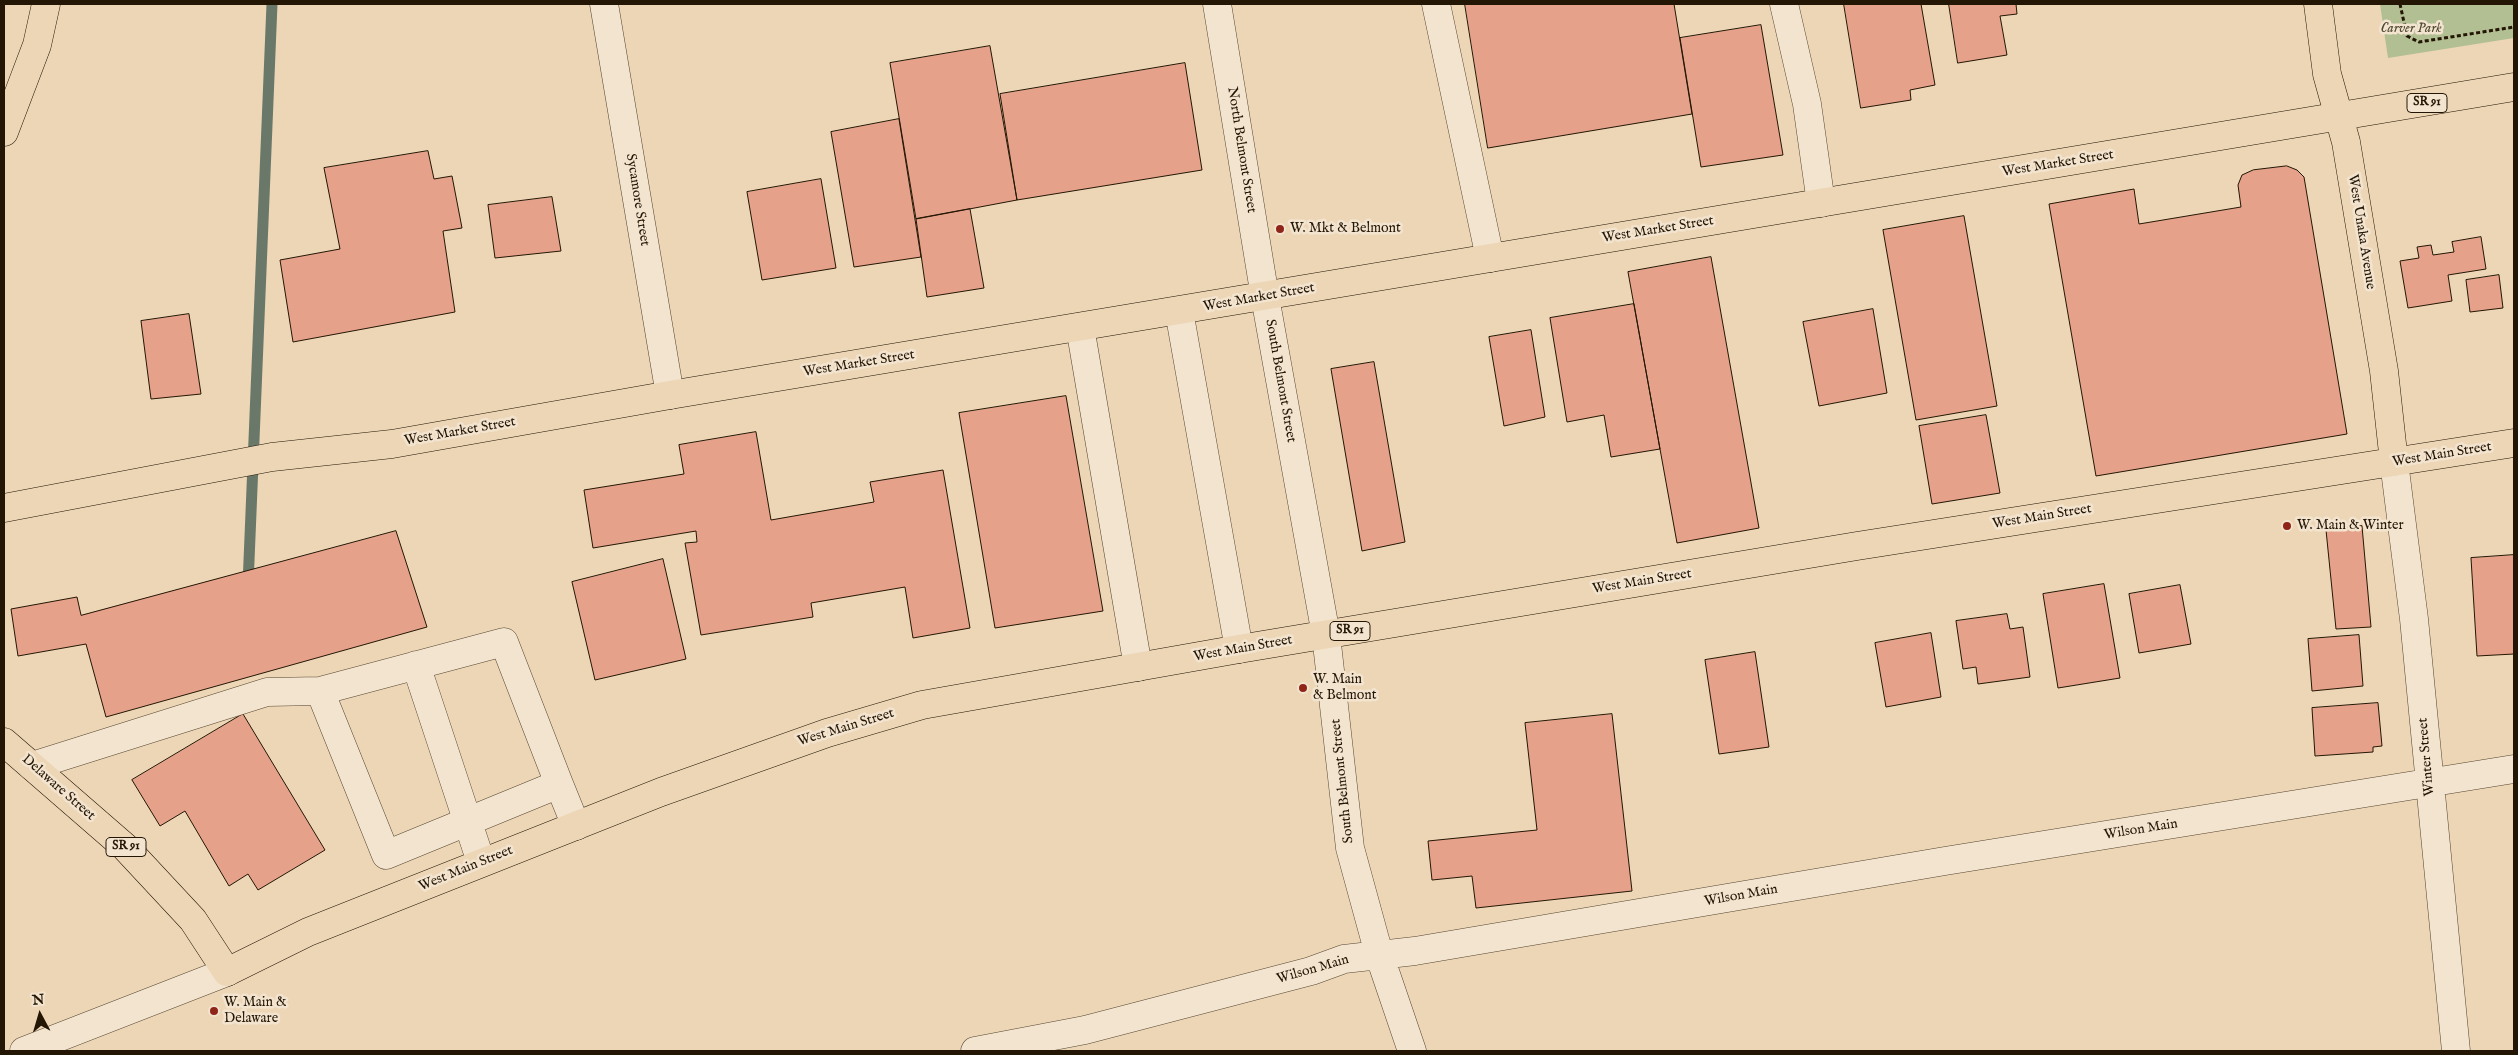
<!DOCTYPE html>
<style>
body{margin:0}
#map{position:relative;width:2518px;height:1055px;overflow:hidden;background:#edd6b6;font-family:"IM FELL English",serif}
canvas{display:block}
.frame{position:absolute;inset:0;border:5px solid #231604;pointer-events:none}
.north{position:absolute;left:15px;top:990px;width:50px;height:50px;-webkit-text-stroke:4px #f3e4d0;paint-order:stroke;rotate:354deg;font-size:14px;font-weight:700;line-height:20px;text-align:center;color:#231604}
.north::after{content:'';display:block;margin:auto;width:18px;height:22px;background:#231604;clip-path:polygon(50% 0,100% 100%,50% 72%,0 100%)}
</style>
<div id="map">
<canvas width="2518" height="1055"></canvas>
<div class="frame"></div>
<div class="north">N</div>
</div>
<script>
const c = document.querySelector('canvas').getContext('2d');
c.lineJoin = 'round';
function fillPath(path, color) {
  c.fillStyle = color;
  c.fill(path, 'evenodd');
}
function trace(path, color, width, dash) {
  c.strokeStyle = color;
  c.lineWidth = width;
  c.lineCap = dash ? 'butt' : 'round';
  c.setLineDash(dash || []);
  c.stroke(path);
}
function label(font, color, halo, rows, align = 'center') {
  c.font = font + ' "IM FELL English",serif';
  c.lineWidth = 5;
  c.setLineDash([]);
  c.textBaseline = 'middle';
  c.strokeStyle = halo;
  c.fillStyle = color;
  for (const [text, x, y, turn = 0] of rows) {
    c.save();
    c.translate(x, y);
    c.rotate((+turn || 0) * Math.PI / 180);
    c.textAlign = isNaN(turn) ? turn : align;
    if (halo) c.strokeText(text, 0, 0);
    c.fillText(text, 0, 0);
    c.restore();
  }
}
const green = new Path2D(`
 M2380 4H2514V38L2388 58Z`);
const stream = new Path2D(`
 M248 585 272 4`);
const building = new Path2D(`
 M1465 4H1674L1692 114 1488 148Z
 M1844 4H1921L1935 85 1910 90 1911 100 1861 108Z
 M1949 4H2016L2017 14 2000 16 2007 55 1958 63Z
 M1761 25 1783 155 1701 167 1680 38Z
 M990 46 1017 200 916 219 890 63Z
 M1185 63 1202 170 1017 200 1000 94Z
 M899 119 921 257 854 267 831 132Z
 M428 151 434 179 452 176 462 228 443 231 455 312 293 342 280 260 340 249 324 168Z
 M2287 166 2297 170 2304 177 2347 434 2096 476 2049 204 2134 189 2139 224 2241 207 2238 185 2242 175 2253 170Z
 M821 179 836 268 762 280 747 192Z
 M552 197 561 251 495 258 488 205Z
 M970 209 984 288 927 297 916 219Z
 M1964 216 1997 406 1916 420 1883 230Z
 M2481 237 2486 269 2448 275 2452 301 2408 308 2400 261 2419 258 2417 247 2431 245 2433 255 2454 252 2452 242Z
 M1711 257 1759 528 1677 543 1628 272Z
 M2499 275 2503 308 2470 312 2466 280Z
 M1634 304 1660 449 1611 457 1604 415 1567 422 1550 318Z
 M1873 309 1887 393 1819 406 1803 322Z
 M189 314 201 394 151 399 141 321Z
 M1531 330 1545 417 1504 426 1489 337Z
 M1374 362 1405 542 1362 551 1331 369Z
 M1066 396 1103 611 995 628 959 413Z
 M1986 415 2000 493 1932 504 1919 426Z
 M756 432 771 520 874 502 870 482 943 470 970 628 913 638 905 587 811 603 813 617 701 635 685 543 697 542 696 531 593 548 584 490 684 474 679 445Z
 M2362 526 2371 627 2336 629 2326 530Z
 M396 531 427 627 106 717 86 644 18 656 11 609 77 597 81 615Z
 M2514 555V654L2477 656 2471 558Z
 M663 559 686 659 595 680 572 582Z
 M2104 584 2120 678 2058 688 2043 594Z
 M2180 585 2191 644 2139 653 2129 594Z
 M2007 614 2010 629 2023 627 2030 677 1978 684 1976 667 1963 669 1956 621Z
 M1931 633 1941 697 1886 707 1875 643Z
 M2359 635 2363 686 2312 691 2308 639Z
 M1755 652 1769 747 1719 754 1705 660Z
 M2378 703 2382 746 2373 747V752L2315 756 2312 708Z
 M243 714 325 850 258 890 248 874 229 886 185 811 160 826 132 780Z
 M1612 714 1632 891 1476 908 1472 876 1432 880 1428 841 1537 830 1525 723Z`);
const path = new Path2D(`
 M2400 4 2407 36 2419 42 2514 27`);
const minor = new Path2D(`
 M604 4 670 395
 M1217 4 1265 297 1326 635 1350 848 1379 954 1412 1051
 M1436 4 1490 258
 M1784 4 1807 104 1821 203
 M1179 311 1239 649
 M1080 327 1138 667
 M2394 462 2414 619 2456 1051
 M416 665 481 862
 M32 766 267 692 320 691 504 642 559 784 386 855 320 691
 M559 784 576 826
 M24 1051 227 972
 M975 1051 1085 1030 1311 971 1344 959 1415 951 1945 861 2514 769`);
const major = new Path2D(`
 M2318 4 2327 74 2346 142 2384 371 2394 462
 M4 132 37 45 46 4
 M4 508 272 457 392 444 670 395 2514 87
 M4 742 125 847 193 920 227 972 308 932 661 792 827 733 922 705 1239 649 1857 546 2514 443`);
const markers = [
 [1280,229,5,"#8f2418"],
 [2287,526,5,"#8f2418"],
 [1303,688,5,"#8f2418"],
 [214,1011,5,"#8f2418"]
];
const shields = [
 [2427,103,40],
 [1350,631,40],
 [126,847,40]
];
const shieldNames = [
 ["SR 91",2427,103],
 ["SR 91",1350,631],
 ["SR 91",126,847]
];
const parkNames = [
 ["Carver Park",2411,29]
];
const streetNames = [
 ["North Belmont Street",1241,150,81],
 ["West Market Street",2058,164,-9],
 ["Sycamore Street",637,200,81],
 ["West Market Street",1658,230,-9],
 ["West Unaka Avenue",2361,232,81],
 ["West Market Street",1259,298,-10],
 ["West Market Street",859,364,-9],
 ["South Belmont Street",1280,381,80],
 ["West Market Street",460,432,-10],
 ["West Main Street",2442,455,-9],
 ["West Main Street",2042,517,-9],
 ["West Main Street",1642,582,-9],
 ["West Main Street",1243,649,-10],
 ["West Main Street",846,728,-17],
 ["Winter Street",2427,757,-95],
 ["South Belmont Street",1343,781,-96],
 ["Delaware Street",58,788,41],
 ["Wilson Main",2141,830,-9],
 ["West Main Street",466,869,-22],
 ["Wilson Main",1741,896,-10],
 ["Wilson Main",1313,970,-16]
];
const poiNames = [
 ["W. Mkt & Belmont",1290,229],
 ["W. Main & Winter",2297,526],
 ["W. Main",1313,680],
 ["& Belmont",1313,696],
 ["W. Main &",224,1003],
 ["Delaware",224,1019]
];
fillPath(green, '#b2bf93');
trace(stream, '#6a7869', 11);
fillPath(building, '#e5a189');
trace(building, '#231604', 1);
trace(minor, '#564630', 29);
trace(major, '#231604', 29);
trace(path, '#231604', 3, [4, 2.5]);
trace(minor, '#f3e4d0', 28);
trace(major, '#edd6b6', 28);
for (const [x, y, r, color] of markers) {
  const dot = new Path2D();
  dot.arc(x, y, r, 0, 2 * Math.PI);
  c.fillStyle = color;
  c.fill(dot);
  trace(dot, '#f3e4d0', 2);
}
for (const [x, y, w] of shields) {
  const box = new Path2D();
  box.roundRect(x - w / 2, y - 9.5, w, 19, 4);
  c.fillStyle = '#f3e4d0';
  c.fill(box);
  trace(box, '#231604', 1);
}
label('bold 12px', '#231604', null, shieldNames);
label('italic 14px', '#4e492f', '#f3e4d0', parkNames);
label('14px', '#231604', '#f3e4d0', streetNames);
label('14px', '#231604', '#f3e4d0', poiNames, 'left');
</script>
